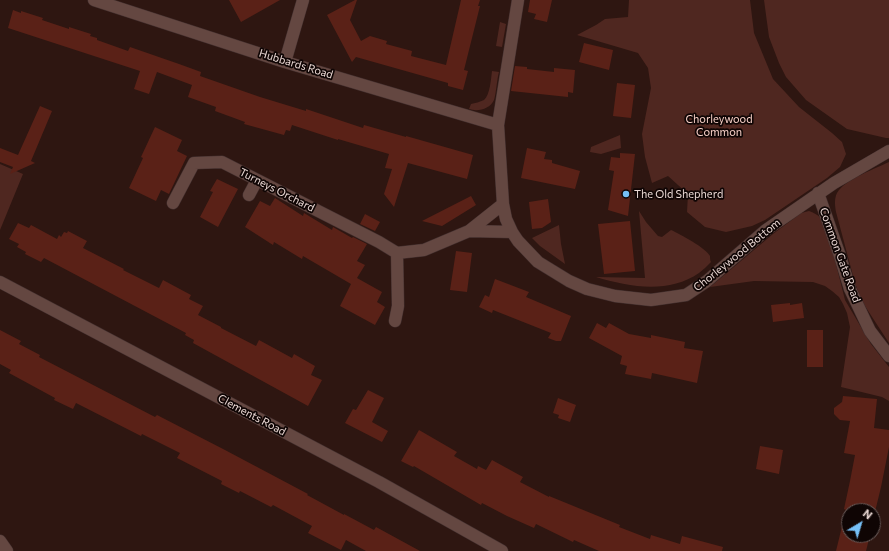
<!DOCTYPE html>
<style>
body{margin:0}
#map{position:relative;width:889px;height:551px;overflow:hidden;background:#2e1611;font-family:Commissioner,sans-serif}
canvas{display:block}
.north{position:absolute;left:841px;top:503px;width:40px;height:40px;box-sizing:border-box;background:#0f0504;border:1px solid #675a58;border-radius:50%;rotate:38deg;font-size:11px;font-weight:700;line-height:16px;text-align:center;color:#ebd9d5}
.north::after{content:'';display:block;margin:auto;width:14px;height:18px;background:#76c0f7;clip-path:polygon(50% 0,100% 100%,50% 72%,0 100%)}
</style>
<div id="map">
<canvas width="889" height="551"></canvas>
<div class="north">N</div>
</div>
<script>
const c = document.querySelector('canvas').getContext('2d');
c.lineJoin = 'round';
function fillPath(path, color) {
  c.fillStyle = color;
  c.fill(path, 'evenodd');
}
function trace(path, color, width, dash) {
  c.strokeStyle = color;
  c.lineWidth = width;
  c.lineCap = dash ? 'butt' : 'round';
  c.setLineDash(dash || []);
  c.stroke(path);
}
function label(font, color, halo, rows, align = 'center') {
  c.font = font + ' Commissioner,sans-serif';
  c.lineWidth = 3.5;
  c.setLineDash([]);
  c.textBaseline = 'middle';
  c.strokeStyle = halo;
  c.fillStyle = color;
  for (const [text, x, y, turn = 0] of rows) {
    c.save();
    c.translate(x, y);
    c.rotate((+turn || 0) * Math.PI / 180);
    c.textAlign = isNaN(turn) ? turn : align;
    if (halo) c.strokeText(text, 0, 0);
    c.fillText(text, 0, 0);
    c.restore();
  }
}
const green = new Path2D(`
 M629 0H750L754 33 773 79 799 107 832 133 842 142 846 154 840 167 827 178 765 220 752 226 726 232 705 227 687 212 688 194 668 176 652 183 645 157 642 134 651 88 648 68 638 53 577 35 596 25 605 19 628 17Z
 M764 0H889V138H886L847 129 806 100 786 77 779 63 769 37Z
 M500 22 506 24 502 47 496 46Z
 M492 71 499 72C497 78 496 95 494 100 490 109 478 112 469 109L471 104C475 103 480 102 484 100 490 95 491 79 492 71Z
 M620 135 621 148 601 154 590 152 591 147Z
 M889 162V343L861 300 855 283 836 212C835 206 834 199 837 193 845 179 875 169 889 162Z
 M0 164 23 174 0 230Z
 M639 211 646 222 658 236 662 237 671 230C680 234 706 248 710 256 710 257 710 261 711 262 707 266 703 270 699 273 669 294 629 287 596 277L645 278Z
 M809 211C818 214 823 219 827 228L845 300 871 344 889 367V401L882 397 841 387 850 327 847 313 843 304 839 297 832 291 825 286 813 282 754 281 710 287 773 234 801 213Z
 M559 225 561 244 565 264 540 246 532 238Z`);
const building = new Path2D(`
 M229 0H280L241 22Z
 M355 0H357L350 20 361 41 370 36 387 41 386 44 412 51 411 56 446 65 461 0H480L478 6H480L464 70 468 71 463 90 448 86V83L356 57 352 62 327 15Z
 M530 0H552L547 22 534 19 536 14 528 12Z
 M13 10 21 13V11L43 18 42 20 69 29V27L91 34 90 36 97 38V40L128 51 130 47 179 64 201 72 200 76 260 97 306 111V109L363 128 364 125 406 137V136L473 155 467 179 408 163 394 207 384 194 392 169 385 168 389 154 338 139V140L292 125 290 131 286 130 284 135 244 124 245 122 215 111 216 107 188 97 192 85 157 72 149 94 134 89 140 71 8 28Z
 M584 43 613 50 609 70 579 62Z
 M515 66 527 67V69L554 72V68L575 70 573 93 568 92V97L511 91Z
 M617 83 635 85 631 118 613 116Z
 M40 106 52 111 31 161 35 163 10 174 13 167 0 162V148L18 155Z
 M155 127 182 140 177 151 187 156 169 194 161 190 156 201 129 188 143 158 141 157Z
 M527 148 546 152 544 159 552 160V163L580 171 575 189 521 178Z
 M620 153 635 154 628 216 608 210 614 171 609 170 611 157 620 158Z
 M217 179 238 189 218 227 200 217 213 192 210 191Z
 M471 196 476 205 442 226 422 221Z
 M275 198 303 216 304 213 332 230 333 227 352 238 353 237 367 244 357 261 365 265 357 278 382 292 377 302 385 307 375 325 340 306 351 284 303 256 302 259 274 242 273 245 245 227 260 201 270 206Z
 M548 199 551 222 542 228 532 229 529 202Z
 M365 214 380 222 375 231 360 224Z
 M630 221 635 271 604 274 598 224Z
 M18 223 29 228 31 225 57 239 59 235 61 237 64 232 67 233 68 231 87 241 83 248 124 269 123 270 159 288 163 280 191 295 189 299 203 306 198 315 221 327V328L256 346 259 340 292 358 294 354 315 366 311 375 322 380 308 406 193 343 194 340 185 335 186 333 44 258 41 262 25 254 26 252 17 247 19 244 9 239Z
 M456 251 472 253 467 292 450 290Z
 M495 279 529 292 526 297 571 316 561 341H556L548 338 551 333 493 310 492 313 479 307 485 295 489 297Z
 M790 303V305L802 303 804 318 773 322 771 305Z
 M597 323 606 328 609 323 629 334 651 338V335L685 342 684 348 703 351 697 383 652 373 651 379 625 374 627 366 620 364 622 356 589 338Z
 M0 330 21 341 19 344 40 355 39 357 155 417 157 415 225 450 308 494 307 495 344 515V514L374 530 376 527 420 551H366L346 540 341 550 308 533 312 526 273 505 271 507 240 491 239 493 221 484 222 481 177 458 180 453 142 434 141 436 76 403 73 409 54 400 55 398 9 373 11 370 0 364Z
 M807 330H823V367H807Z
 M368 390 384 398 372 422 388 431 382 442 345 423 353 409 356 410Z
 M843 396 877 399 874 428 889 430V447L881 487 873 520V511H849V535H870L866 551H836L846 510 844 509 850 481 855 455 844 453 850 421 840 420 834 414V408L842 402Z
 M558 398 576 405 570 422 558 418 559 415 553 413Z
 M419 430 457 452 454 456 477 469 478 466 486 470 492 460 523 477 520 482 549 497V496L620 525 619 527 650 539 651 535 680 544 682 536 723 547 722 551H599L574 540 573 542 536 524 534 528 507 516 482 503 481 505 414 466 413 467 401 461Z
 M760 446 783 450 779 474 756 469Z`);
const street = new Path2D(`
 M94 0 285 62 498 125
 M518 0 498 125 503 204 506 219 512 232 518 241 538 262 569 281 587 289 615 296 651 300 686 295 707 281 766 230 792 212 834 183 889 151
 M285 62 303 0
 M818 193 840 256 850 289 870 331 889 356
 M249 195 257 180
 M173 203 194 163 222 162 379 242 397 253 424 250 469 231 512 232
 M469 231 503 204
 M0 282 379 482 502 551
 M395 321 398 306 397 253
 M0 541 7 551`);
const markers = [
 [626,194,4,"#76c0f7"]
];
const streetNames = [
 ["Hubbards Road",296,64,17],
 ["Turneys Orchard",277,190,27],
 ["Chorleywood Bottom",737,255,-39],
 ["Common Gate Road",840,255,70],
 ["Clements Road",252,415,28]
];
const parkNames = [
 ["Chorleywood",719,119],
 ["Common",719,132]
];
const poiNames = [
 ["The Old Shepherd",634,194]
];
fillPath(green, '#4f2720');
fillPath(building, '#5a2117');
trace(street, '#443130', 13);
trace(street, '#644741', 12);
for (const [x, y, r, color] of markers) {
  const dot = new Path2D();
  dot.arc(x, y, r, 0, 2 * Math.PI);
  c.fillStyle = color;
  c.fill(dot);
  trace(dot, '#0f0504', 1.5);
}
label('11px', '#ebd9d5', '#0f0504', streetNames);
label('11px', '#fad2c9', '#0f0504', parkNames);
label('11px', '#ebd9d5', '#0f0504', poiNames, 'left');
</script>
